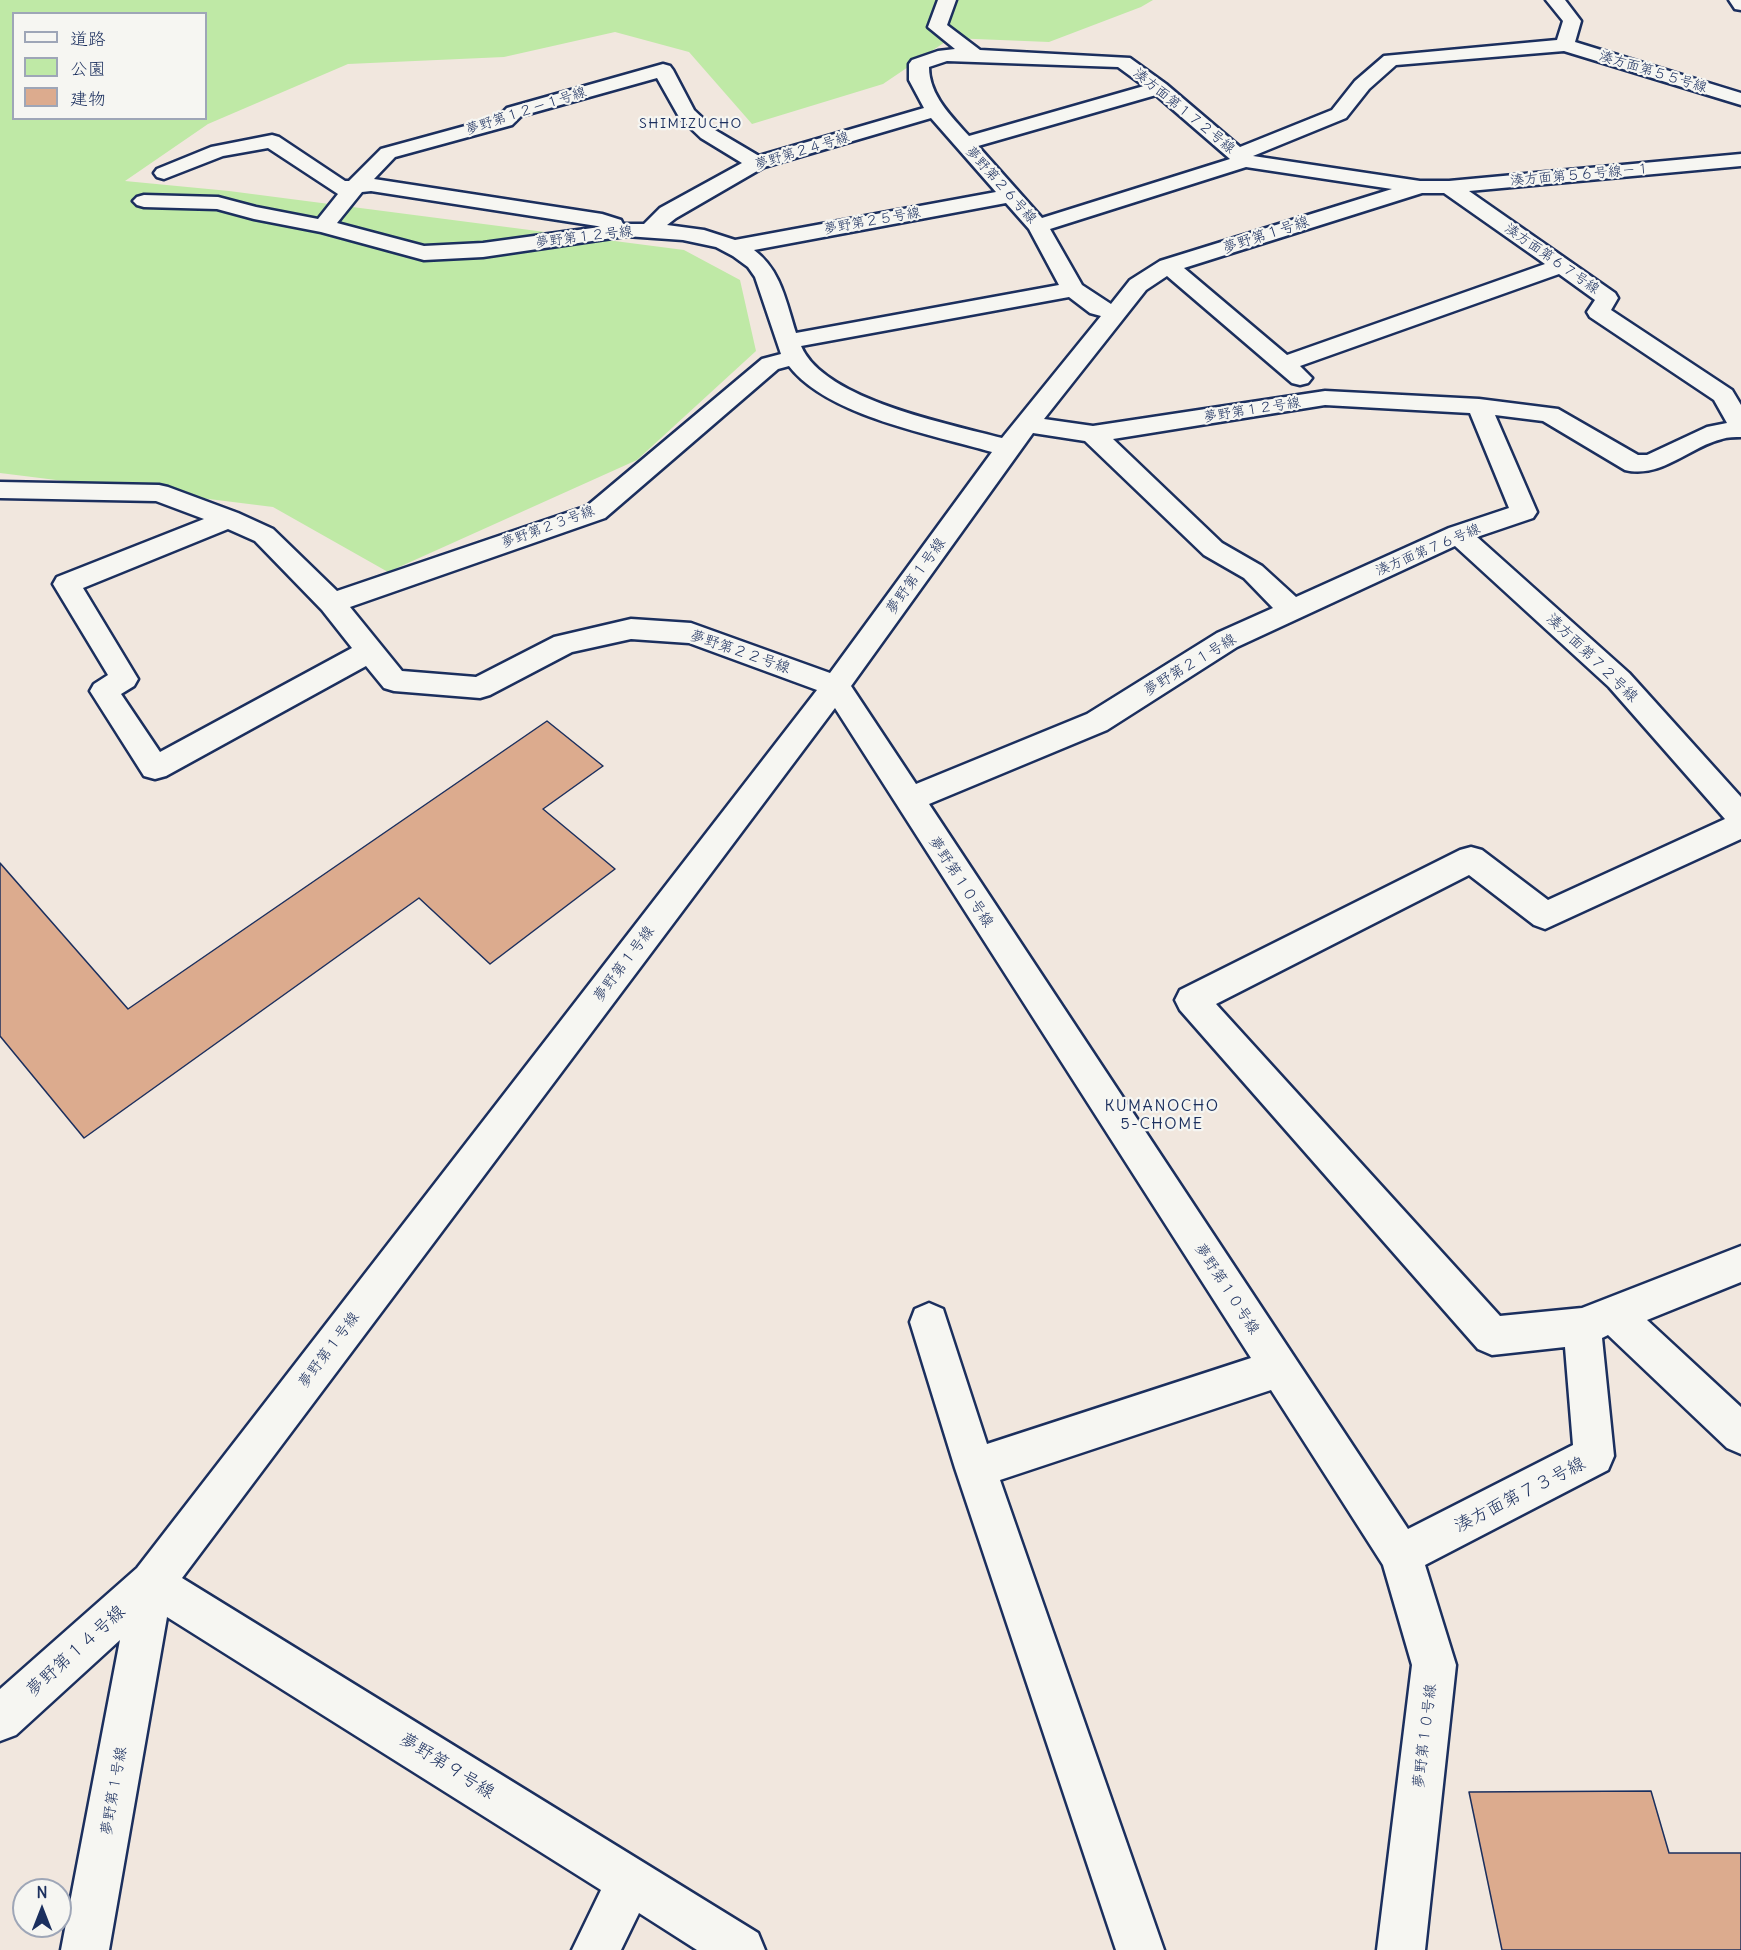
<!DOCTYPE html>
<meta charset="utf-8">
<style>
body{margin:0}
#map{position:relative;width:1741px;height:1950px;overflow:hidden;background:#f1e7de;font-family:Delius,"Klee One",sans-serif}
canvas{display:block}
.legend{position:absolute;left:12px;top:12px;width:195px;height:108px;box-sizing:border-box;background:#f6f6f2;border:2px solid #9ea6b7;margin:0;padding:8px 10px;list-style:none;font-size:18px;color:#1b2f5e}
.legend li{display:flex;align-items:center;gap:12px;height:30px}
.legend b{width:30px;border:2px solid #9ea6b7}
.north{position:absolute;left:12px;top:1878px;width:60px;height:60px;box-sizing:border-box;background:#f6f6f2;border:2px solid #9ea6b7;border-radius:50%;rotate:0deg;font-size:16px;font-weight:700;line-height:24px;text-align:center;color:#1b2f5e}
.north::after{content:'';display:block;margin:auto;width:21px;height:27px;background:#1b2f5e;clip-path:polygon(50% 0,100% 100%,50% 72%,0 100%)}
</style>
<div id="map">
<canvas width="1741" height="1950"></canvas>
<ul class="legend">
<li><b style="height:8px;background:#f6f6f2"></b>道路</li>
<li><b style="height:16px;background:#bfe9a6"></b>公園</li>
<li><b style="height:16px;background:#dcab8e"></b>建物</li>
</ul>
<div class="north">N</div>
</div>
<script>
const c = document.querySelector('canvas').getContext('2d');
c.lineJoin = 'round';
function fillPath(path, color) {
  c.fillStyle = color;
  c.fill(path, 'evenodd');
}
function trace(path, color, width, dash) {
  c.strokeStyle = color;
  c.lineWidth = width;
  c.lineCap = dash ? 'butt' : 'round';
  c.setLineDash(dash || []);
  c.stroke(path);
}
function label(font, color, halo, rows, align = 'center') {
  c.font = font + ' Delius,"Klee One",sans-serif';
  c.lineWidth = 4.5;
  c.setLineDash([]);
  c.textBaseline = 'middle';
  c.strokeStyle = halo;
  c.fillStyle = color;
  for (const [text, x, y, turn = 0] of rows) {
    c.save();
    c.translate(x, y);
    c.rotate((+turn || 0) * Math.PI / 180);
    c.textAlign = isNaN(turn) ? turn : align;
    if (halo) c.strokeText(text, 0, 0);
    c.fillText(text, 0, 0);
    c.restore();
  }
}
const green = new Path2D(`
 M0 0H1153L1141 7 1049 42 951 38 883 84 752 124 689 52 615 32 504 57 348 64 208 124 125 181 229 191 684 250 740 280 756 351 637 460 388 572 273 507 0 473ZM14 14H206V118H14Z`);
const building = new Path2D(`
 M547 721 603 766 543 809 615 869 490 964 419 898 84 1138 0 1036V863L128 1009Z
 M1651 1791 1669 1853H1741V1950H1502L1469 1792Z`);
const minor = new Path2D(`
 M938 0H956L947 25 980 50 1130 58 1166 84 1240 147 1332 110 1355 81 1384 56 1557 40 1563 21 1546 0H1565L1581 21 1575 42 1741 93V105L1564 51 1396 65 1369 89 1346 118 1253 156 1420 181H1449L1741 154V166L1469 191 1615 293 1618 298 1611 310 1732 390 1741 405V437C1735 437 1728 437 1722 439 1689 447 1661 479 1625 470L1543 421 1495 415 1537 512 1533 518 1477 537 1629 673 1741 797V839L1545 929 1534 925 1469 875 1216 1004 1500 1316 1582 1308 1741 1246V1282L1647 1320 1741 1407V1454L1727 1448 1608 1335 1602 1338 1614 1456 1608 1470 1425 1565 1456 1665 1425 1950H1377L1412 1665 1383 1565 1271 1390 1000 1480 1164 1950H1116L955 1468 910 1322 915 1309 929 1303 943 1309 987 1444 1251 1358 835 708 182 1578 758 1933 765 1950H697L639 1913 621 1950H572L601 1890 167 1617 109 1950H61L120 1640 16 1735 0 1741V1689L137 1568 817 690 689 643 631 639 572 652 490 695 480 698 394 691 384 688 366 666 166 776 155 779 144 776 90 691 94 684 108 675 53 584 57 577 204 519 156 501 0 498V482L159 485 168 487 238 513 273 529 337 591 587 506 762 359 781 354 755 277 748 267 733 256 716 247 683 240 626 236 483 257 424 260 321 232 254 219 217 209 144 207 137 205 133 201 137 197 144 195 218 197 256 207 318 219 338 194 268 148 223 156 164 179 157 177 154 173 157 169 211 147 272 135 279 137 345 181H349L381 149 498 117 507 108 663 64 670 66 673 70 694 110 715 130 759 156 924 108 909 80V64L912 60 938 51 955 49 928 27ZM947 61 1118 67 1144 86 969 136C951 116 929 95 929 67ZM657 78 679 117 701 138 742 163 660 208 644 224H623L621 220 602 214 374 179 395 157 512 125 521 116ZM1156 95 1230 159 1042 218 978 146ZM931 118 996 192 735 240 704 230 667 225 676 218 764 167ZM1246 167 1392 189 1160 261 1130 280 1111 304 1082 285 1050 229ZM371 191 597 226 600 227 483 243 424 246 337 223 362 192ZM1422 193H1444L1545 264 1287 355 1184 268ZM1006 203 1029 229 1059 285 796 333C786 302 781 270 754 250ZM1559 274 1595 300 1587 312 1590 317 1714 400 1727 423 1707 427 1647 455H1638L1558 409 1479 399 1325 391 1093 426 1044 419 1146 290 1167 276 1292 383 1300 385 1308 383 1312 378 1300 366ZM1069 297 1090 313 1101 316 1002 438C949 424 824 400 801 346ZM789 366C827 416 934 435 992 452L830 673 691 623 631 619 554 637 476 677 402 671 350 607 605 518 778 369ZM1325 405 1470 413 1509 508 1449 528 1296 597 1262 566 1222 543 1113 439ZM1033 433 1085 441 1204 555 1244 578 1273 608 1217 633 1087 714 916 784 851 686ZM228 529 255 541 322 610 352 648 160 752 121 694 134 686 138 679 83 588ZM1455 546 1609 687 1725 819 1548 900 1482 850 1471 847 1460 850 1180 990 1175 1000 1180 1010 1478 1349 1492 1355 1565 1347 1573 1445 1408 1529 929 804 1107 730 1237 647Z
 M1729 0H1741V10L1735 9Z`);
const farStreetnames = [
 ["湊方面第５５号線",1653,72,17],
 ["夢野第１２－１号線",526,111,-18],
 ["湊方面第１７２号線",1184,111,39],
 ["夢野第２４号線",802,151,-17],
 ["湊方面第５６号線－１",1580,175,-5],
 ["夢野第２６号線",1001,185,48],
 ["夢野第２５号線",872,221,-10],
 ["夢野第１２号線",584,237,-7],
 ["湊方面第６７号線",1552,259,35],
 ["夢野第１２号線",1252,410,-9],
 ["夢野第２３号線",548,527,-20],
 ["湊方面第７６号線",1428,550,-23]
];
const farNeighbourhoodnames = [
 ["SHIMIZUCHO",691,124]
];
const streetNames = [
 ["夢野第１号線",1266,235,-18],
 ["夢野第１号線",916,576,-54],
 ["夢野第２２号線",740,652,19],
 ["湊方面第７２号線",1592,658,44],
 ["夢野第２１号線",1190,665,-31],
 ["夢野第１０号線",961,882,57],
 ["夢野第１号線",624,964,-53],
 ["夢野第１０号線",1227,1289,57],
 ["夢野第１号線",329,1350,-53],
 ["夢野第１０号線",1425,1736,-83],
 ["夢野第１号線",114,1791,-80]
];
const neighbourhoodNames = [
 ["KUMANOCHO",1162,1106],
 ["5-CHOME",1162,1124]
];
const nearStreetnames = [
 ["湊方面第７３号線",1520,1495,-27],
 ["夢野第１４号線",76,1651,-42],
 ["夢野第９号線",447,1766,32]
];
fillPath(green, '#bfe9a6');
fillPath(building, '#dcab8e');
trace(building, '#1b2f5e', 1.5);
trace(minor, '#1b2f5e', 5);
fillPath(minor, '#f6f6f2');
label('14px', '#1b2f5e', '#f6f6f2', farStreetnames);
c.letterSpacing = '1.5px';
label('14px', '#1b2f5e', '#f6f6f2', farNeighbourhoodnames);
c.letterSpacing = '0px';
label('15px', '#1b2f5e', '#f6f6f2', streetNames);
c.letterSpacing = '1.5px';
label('16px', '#1b2f5e', '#f6f6f2', neighbourhoodNames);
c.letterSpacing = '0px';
label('18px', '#1b2f5e', '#f6f6f2', nearStreetnames);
</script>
